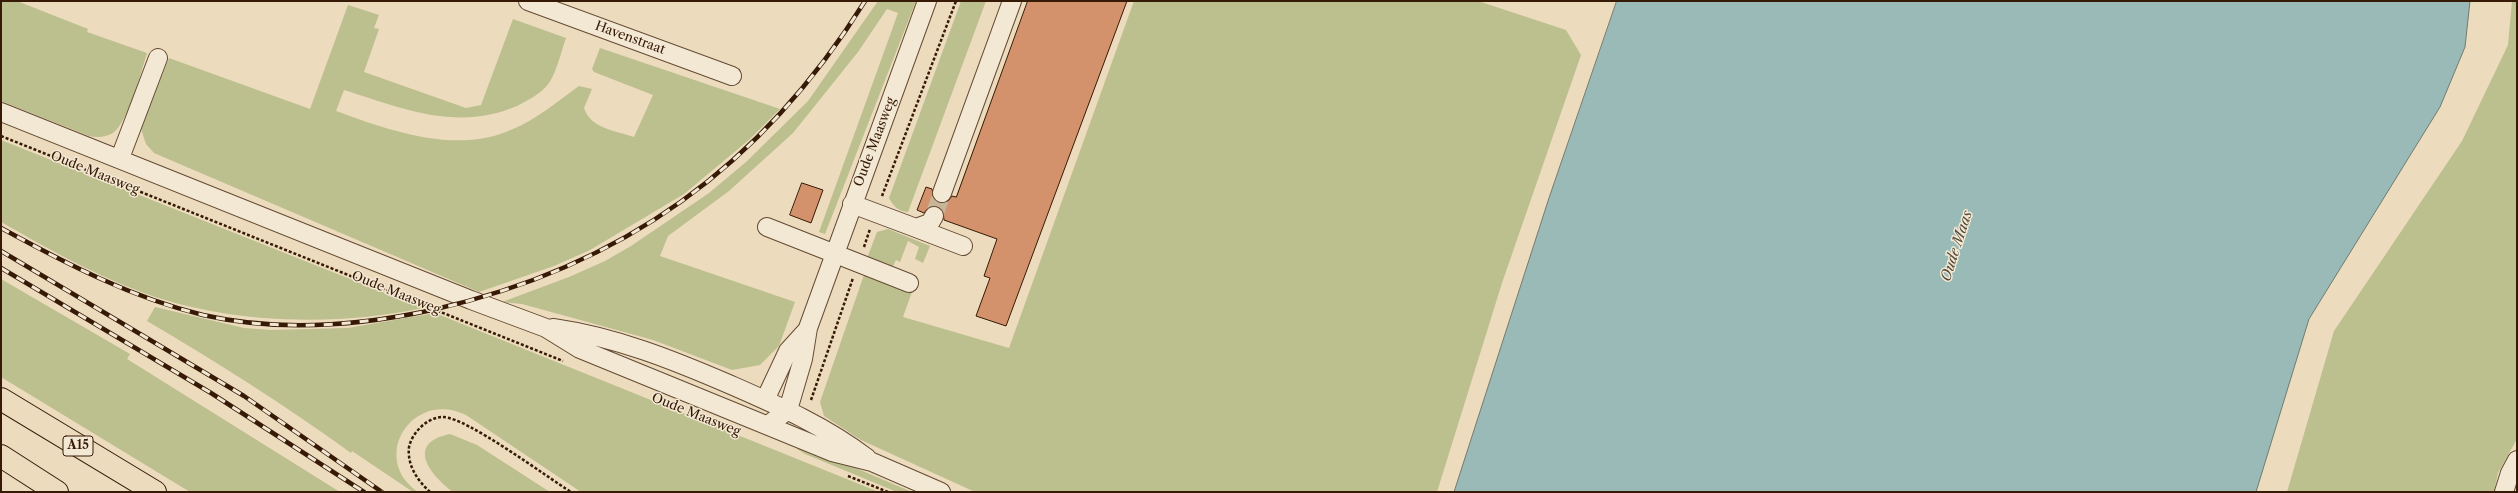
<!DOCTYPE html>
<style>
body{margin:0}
#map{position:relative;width:2518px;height:493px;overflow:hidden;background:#ecdbbd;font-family:"Libre Caslon Text",serif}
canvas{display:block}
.frame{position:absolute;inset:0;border:2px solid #361a05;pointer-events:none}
</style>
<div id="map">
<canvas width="2518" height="493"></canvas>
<div class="frame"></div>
</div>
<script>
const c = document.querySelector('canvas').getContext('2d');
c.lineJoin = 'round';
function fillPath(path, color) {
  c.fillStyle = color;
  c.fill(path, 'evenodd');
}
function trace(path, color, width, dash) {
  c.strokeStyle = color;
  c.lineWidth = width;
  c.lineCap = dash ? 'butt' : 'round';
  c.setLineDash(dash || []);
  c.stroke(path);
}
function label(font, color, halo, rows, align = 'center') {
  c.font = font + ' "Libre Caslon Text",serif';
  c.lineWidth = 3;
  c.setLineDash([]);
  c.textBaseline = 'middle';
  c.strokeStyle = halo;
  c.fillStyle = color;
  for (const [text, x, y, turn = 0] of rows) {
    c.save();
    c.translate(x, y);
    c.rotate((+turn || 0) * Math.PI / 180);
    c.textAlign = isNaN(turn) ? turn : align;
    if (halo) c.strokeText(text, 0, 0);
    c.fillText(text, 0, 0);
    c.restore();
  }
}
const green = new Path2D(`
 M1 1H17L88 29 87 32 147 53C141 72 128 122 113 133 106 137 97 138 89 136L1 101Z
 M878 1H916L825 234 819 232 898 13 887 9 858 52 793 133 729 191 668 236 660 256 795 302 779 346 760 365 732 370 653 340 522 304 502 302 569 277 605 261 631 246 709 193 746 162 808 101Z
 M961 1H986L908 212C898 211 894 207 889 198Z
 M1134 1H1478L1566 30 1581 55 1502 283 1437 492H975L861 440 824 416 820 402 865 272 913 289 903 317 1009 348Z
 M2512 1H2517V439L2498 473 2494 492H2287L2334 331 2462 141 2508 45Z
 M348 5 379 15 374 28 379 29 364 72 466 108 481 105 513 19 566 38C561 52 557 71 549 83 541 94 528 100 517 106 457 132 401 108 344 90L336 111C391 131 457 155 513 129 537 119 558 101 579 86L592 89 584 108C590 128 616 131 634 137L653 95 594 72 592 69 600 48 780 109 750 139 684 194 590 250 554 266 479 292 154 153 146 144 141 129 169 58 310 109Z
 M1 140 423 308C333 327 223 324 136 290 89 272 45 247 1 222Z
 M888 229 930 246 923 263 915 259 919 247 908 241 900 262 896 260 891 270 866 261 877 232Z
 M1 279 130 354 127 359 340 492H190L1 377Z
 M155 307 244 328 271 330 348 328 435 313 879 492H581L466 415C412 389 369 458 418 492H413L352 451 351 453C285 405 217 362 147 321Z
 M450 434 477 445 550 492H453C430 475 405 443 450 434Z
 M799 444 912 492H897L805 454 797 449Z`);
const water = new Path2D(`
 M1617 1H2470L2465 47 2440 107 2309 319 2256 492H1454L1549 198Z`);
const building = new Path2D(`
 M1028 1H1127L1006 326 976 316 990 278 984 276 997 239 944 220 943 211 939 207H929L924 213 917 210 926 187 932 189 934 199 939 203 948 201 952 196 956 197Z
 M802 183 823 190 811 223 790 215Z`);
const minorTunnel = new Path2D(`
 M934 216 942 193`);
const path = new Path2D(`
 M1 136 563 361
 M882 196 956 1
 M864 247 870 229
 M811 400 853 278
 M848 476 888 492
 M430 492C417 480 407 465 409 447 412 433 427 417 443 417 466 417 547 477 571 492`);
const minor = new Path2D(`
 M528 1 732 76
 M1 112 471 300 546 328 580 349 832 452 872 462 941 492
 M120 158 158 58
 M942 193 1012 1
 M852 204 916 228 930 223 934 216
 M767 227 909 283
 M916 228 963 246
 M553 328C616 337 673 360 731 385 779 406 825 426 867 458
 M765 400 788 351 808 329
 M768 425 788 410 803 359 808 328 927 1
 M2504 492 2510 473 2517 460`);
const highway = new Path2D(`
 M1 399 155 492
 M1 456 57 492`);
const rail = new Path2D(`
 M1 228C67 264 130 297 203 315 278 332 358 326 432 310 623 267 762 166 865 1
 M1 251 244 396 382 492
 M1 268 211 393 364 492`);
const shields = [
 [78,446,30]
];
const shieldNames = [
 ["A15",78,446]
];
const streetNames = [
 ["Havenstraat",630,38,20],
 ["Oude Maasweg",875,142,-69],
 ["Oude Maasweg",95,173,22],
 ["Oude Maasweg",396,293,22],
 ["Oude Maasweg",696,415,22]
];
const waterNames = [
 ["Oude Maas",1957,246,-72]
];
fillPath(green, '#bcbf8e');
fillPath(water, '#99bab6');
trace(water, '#717a6f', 1);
fillPath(building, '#d3916c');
trace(building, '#361a05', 1);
trace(minorTunnel, '#c8b498', 18, [18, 9]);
trace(minor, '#644a33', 20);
trace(highway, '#361a05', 24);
trace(path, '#361a05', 2.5, [3, 2]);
trace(minor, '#f3e8d4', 18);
trace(highway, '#ecdbbd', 22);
trace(rail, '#361a05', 4.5);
trace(rail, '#f3e8d4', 3, [9]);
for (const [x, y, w] of shields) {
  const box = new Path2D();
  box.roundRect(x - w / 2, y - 10, w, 20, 3);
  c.fillStyle = '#f3e8d4';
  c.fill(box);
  trace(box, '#361a05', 1);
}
label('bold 12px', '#361a05', null, shieldNames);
label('13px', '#361a05', '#f3e8d4', streetNames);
label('italic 14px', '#544a3a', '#f3e8d4', waterNames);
</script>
